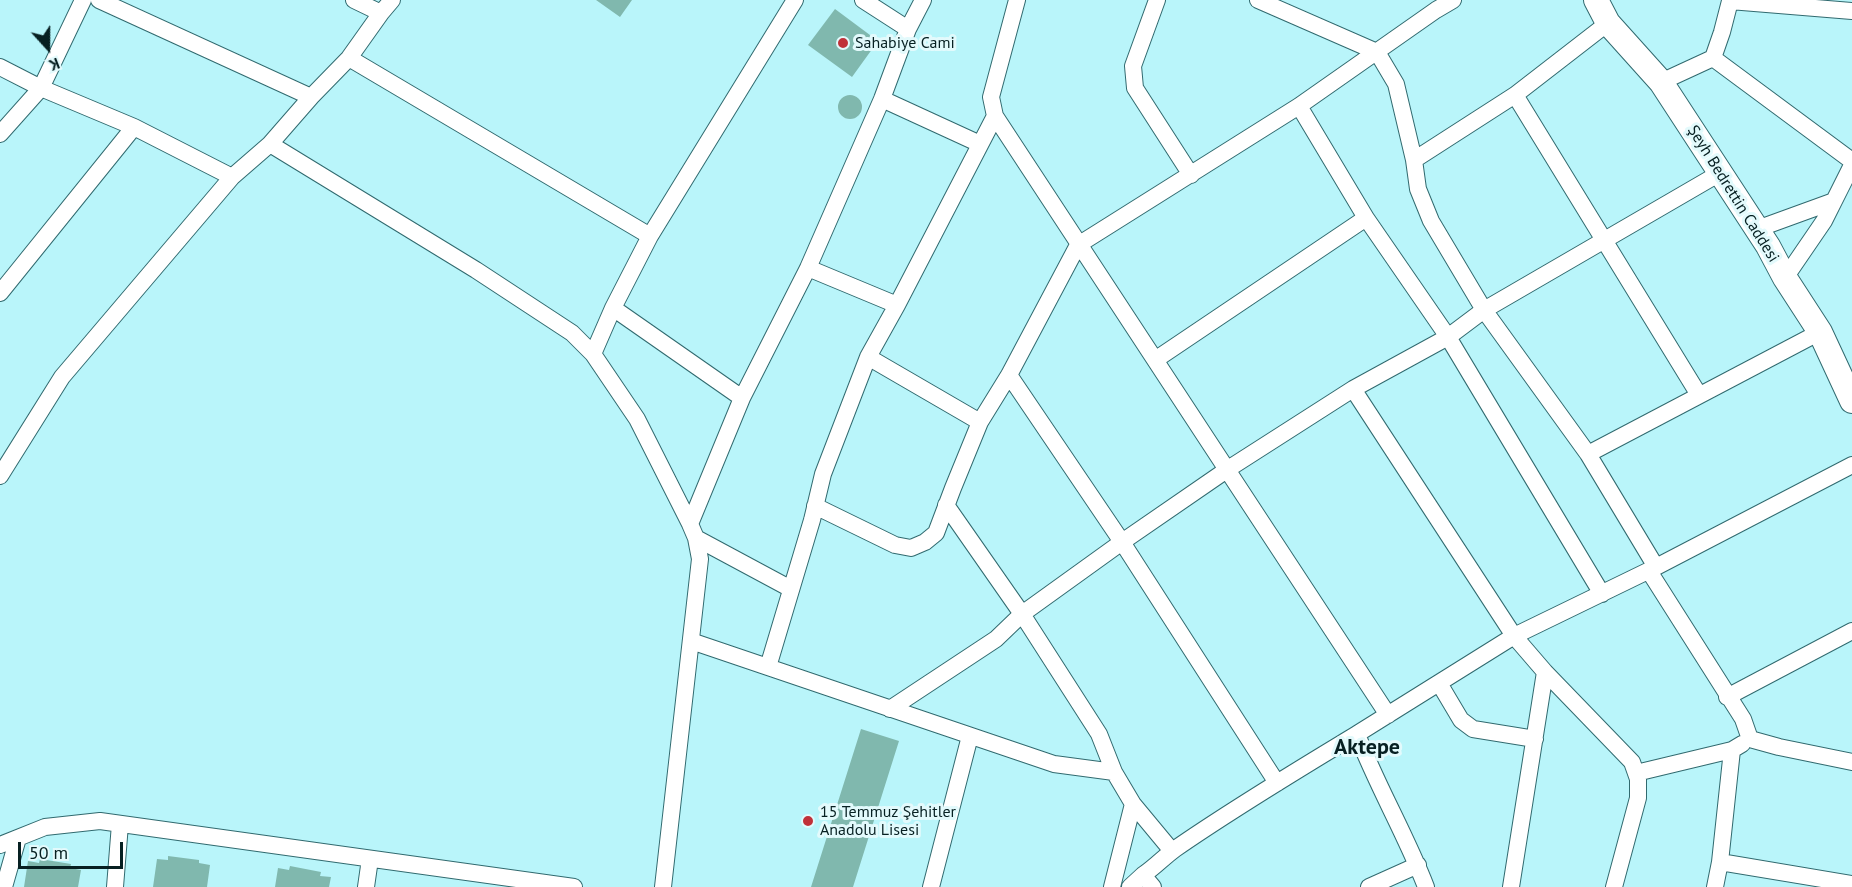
<!DOCTYPE html>
<meta charset="utf-8">
<style>
body{margin:0}
#map{position:relative;width:1852px;height:887px;overflow:hidden;background:#b9f5fa;font-family:"PT Sans",sans-serif}
canvas{display:block}
.north{position:absolute;left:18px;top:18px;width:60px;height:60px;-webkit-text-stroke:4px #e3fafc;paint-order:stroke;rotate:159deg;font-size:16px;font-weight:700;line-height:24px;text-align:center;color:#072022}
.north::after{content:'';display:block;margin:auto;width:21px;height:27px;background:#072022;clip-path:polygon(50% 0,100% 100%,50% 72%,0 100%)}
.scale{position:absolute;left:18px;top:842px;width:105px;height:27px;box-sizing:border-box;border:3px solid #072022;border-top:0;padding-left:8px;font-size:18px;line-height:21px;white-space:nowrap;color:#072022;-webkit-text-stroke:4px #e3fafc;paint-order:stroke}
</style>
<div id="map">
<canvas width="1852" height="887"></canvas>
<div class="north">K</div>
<div class="scale">50 m</div>
</div>
<script>
const c = document.querySelector('canvas').getContext('2d');
c.lineJoin = 'round';
function fillPath(path, color) {
  c.fillStyle = color;
  c.fill(path, 'evenodd');
}
function trace(path, color, width, dash) {
  c.strokeStyle = color;
  c.lineWidth = width;
  c.lineCap = dash ? 'butt' : 'round';
  c.setLineDash(dash || []);
  c.stroke(path);
}
function label(font, color, halo, rows, align = 'center') {
  c.font = font + ' "PT Sans",sans-serif';
  c.lineWidth = 6;
  c.setLineDash([]);
  c.textBaseline = 'middle';
  c.strokeStyle = halo;
  c.fillStyle = color;
  for (const [text, x, y, turn = 0] of rows) {
    c.save();
    c.translate(x, y);
    c.rotate((+turn || 0) * Math.PI / 180);
    c.textAlign = isNaN(turn) ? turn : align;
    if (halo) c.strokeText(text, 0, 0);
    c.fillText(text, 0, 0);
    c.restore();
  }
}
const building = new Path2D(`
 M596 0H632L620 17Z
 M835 9 878 41 852 77 808 45Z
 M838 107a12 12 0 1 1 24 0a12 12 0 1 1-24 0Z
 M861 729 899 741 870 833 853 887H811Z
 M168 856 199 860V863L210 865 207 887H153L157 859 168 860Z
 M40 859 71 864 70 868 81 870 78 887H24L28 861 39 863Z
 M290 866 321 872 320 876 331 877 329 887H275L278 868 289 870Z`);
const minor = new Path2D(`
 M99 0 311 97
 M354 0 381 13
 M392 0 381 13 349 58 311 97 270 144 476 270 572 333 593 354 637 419 690 524 696 538 700 559 663 887
 M863 0 908 29
 M1017 0 991 97 995 116 1388 715
 M1157 0 1133 66 1135 88 1191 175
 M1258 0 1377 52 1396 84 1414 160 1418 189 1431 221 1484 310 1588 454 1656 567
 M1852 11 1730 1 1722 32 1713 58 1852 161
 M349 58 650 236
 M0 67 41 88 134 127 232 177
 M1661 82 1713 58
 M1515 95 1699 395
 M882 99 980 144
 M1299 106 1366 218 1448 337 1602 594
 M0 134 41 88 83 0
 M1414 160 1515 95 1608 23
 M1757 229 1834 201
 M808 268 897 305
 M1785 278 1824 221 1852 165
 M0 293 134 127
 M613 308 742 398
 M593 354 613 308 650 236 795 0
 M868 357 980 422
 M1155 360 1366 218
 M1009 375 1122 542 1277 783
 M1353 389 1514 636 1545 672 1632 762 1638 779V798L1614 887
 M1588 454 1820 332
 M0 476 62 377 232 177 270 144
 M946 505 1022 614 1099 734 1114 772
 M815 506 895 545 911 548 925 542 936 533 953 488 980 422 1009 375 1078 245 1299 106 1436 10 1453 0
 M690 524 742 398 808 268 882 99 908 29 923 0
 M696 538 791 589
 M1649 571 1743 719 1750 739 1779 747 1852 762
 M691 641 1054 764 1114 772 1133 804 1172 851
 M768 667 812 520 823 474 868 357 897 305 995 116
 M1439 683 1461 720 1473 729 1535 739
 M1727 697 1852 631
 M890 709 996 639 1022 614 1122 542 1228 469 1353 389 1448 337 1484 310 1720 173
 M1636 773 1732 750 1742 744
 M0 845 45 827 100 821 574 887
 M1720 862 1852 884
 M4 887 18 838
 M115 887 120 824
 M366 887 370 859
 M931 887 970 736
 M1112 887 1133 804
 M1130 887 1143 875
 M1153 887 1143 875C1155 867 1164 857 1175 849 1234 808 1296 771 1357 734
 M1369 887 1418 865
 M1426 887C1406 835 1377 786 1357 734L1514 636 1656 567 1852 465
 M1511 887 1545 672
 M1715 887 1720 862 1732 750`);
const secondary = new Path2D(`
 M1596 0 1608 23 1661 82 1768 246 1785 278 1820 332 1852 401`);
const markers = [
 [843,43,6,"#c03139"],
 [808,821,6,"#c03139"]
];
const poiNames = [
 ["Sahabiye Cami",855,43],
 ["15 Temmuz Şehitler",820,812],
 ["Anadolu Lisesi",820,830]
];
const streetNames = [
 ["Şeyh Bedrettin Caddesi",1733,194,58]
];
const districtNames = [
 ["Aktepe",1367,748]
];
fillPath(building, '#80b8ae');
trace(minor, '#316a6f', 18);
trace(secondary, '#316a6f', 26);
trace(minor, '#fff', 16);
trace(secondary, '#fff', 24);
for (const [x, y, r, color] of markers) {
  const dot = new Path2D();
  dot.arc(x, y, r, 0, 2 * Math.PI);
  c.fillStyle = color;
  c.fill(dot);
  trace(dot, '#e3fafc', 2);
}
label('16px', '#072022', '#e3fafc', poiNames, 'left');
label('16px', '#072022', '#e3fafc', streetNames);
label('bold 22px', '#072022', '#e3fafc', districtNames);
</script>
